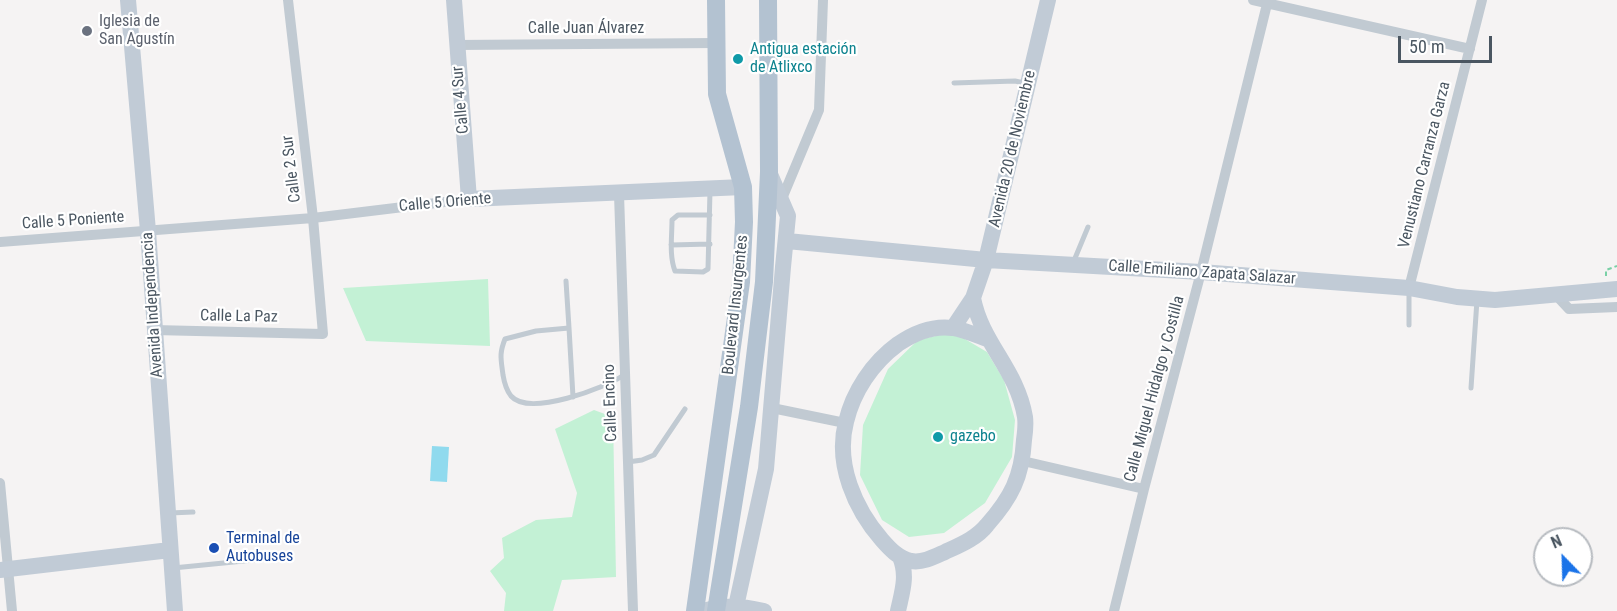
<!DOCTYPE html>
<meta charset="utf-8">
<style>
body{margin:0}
#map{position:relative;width:1617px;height:611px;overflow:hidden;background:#f5f3f3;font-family:"Roboto Condensed",sans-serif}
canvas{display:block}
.north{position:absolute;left:1533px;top:527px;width:60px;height:60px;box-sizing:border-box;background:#fff;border:2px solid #b7bbc0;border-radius:50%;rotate:337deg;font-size:16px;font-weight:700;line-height:24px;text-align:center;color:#4a5661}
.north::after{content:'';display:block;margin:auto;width:21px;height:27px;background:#1a73e8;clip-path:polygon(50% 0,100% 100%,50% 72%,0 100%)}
.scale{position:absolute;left:1398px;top:36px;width:94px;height:27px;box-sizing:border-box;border:3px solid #4a5661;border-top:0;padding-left:8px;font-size:18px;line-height:21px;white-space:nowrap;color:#4a5661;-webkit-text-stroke:4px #fff;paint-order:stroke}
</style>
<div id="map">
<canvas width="1617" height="611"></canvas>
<div class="north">N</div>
<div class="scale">50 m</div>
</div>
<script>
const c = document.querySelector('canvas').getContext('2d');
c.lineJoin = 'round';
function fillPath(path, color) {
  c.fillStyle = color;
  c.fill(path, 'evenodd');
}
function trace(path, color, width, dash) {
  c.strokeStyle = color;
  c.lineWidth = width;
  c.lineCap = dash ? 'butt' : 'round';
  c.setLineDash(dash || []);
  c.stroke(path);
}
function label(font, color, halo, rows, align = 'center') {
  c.font = font + ' "Roboto Condensed",sans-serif';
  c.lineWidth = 4.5;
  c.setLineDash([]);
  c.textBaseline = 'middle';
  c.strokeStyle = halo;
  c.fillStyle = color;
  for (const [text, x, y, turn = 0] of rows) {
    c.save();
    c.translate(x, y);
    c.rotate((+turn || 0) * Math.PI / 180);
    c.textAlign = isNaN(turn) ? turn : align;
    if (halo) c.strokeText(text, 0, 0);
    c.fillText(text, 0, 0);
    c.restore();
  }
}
const green = new Path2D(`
 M488 279 490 346 366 341 343 288Z
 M953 332 987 352 1004 380 1015 420 1012 457 985 503 944 533 909 537 882 520 860 475 863 425 888 369 918 340Z
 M594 410 613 417 616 577 562 580 553 611H504L506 593 490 571 504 558 502 538 536 520 572 517 577 493 555 429Z`);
const water = new Path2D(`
 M432 446 449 447 447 482 430 481Z`);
const path = new Path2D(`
 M1606 276V270L1617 266`);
const lane = new Path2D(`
 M954 83 1015 81 1024 83
 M710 215H678L672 220C672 237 669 255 675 271L703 272 708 269 710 191
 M671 245 710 244
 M1073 263 1088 227
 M566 281 569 328 536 331 505 339C499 354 501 359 503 375 504 381 507 391 511 396 529 417 605 388 624 375
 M1409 290V325
 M569 328 573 397
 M1471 388 1477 300
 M628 462 642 460 654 455 685 409
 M170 513 193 512
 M173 568 264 559`);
const street = new Path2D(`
 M1253 0 1470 49
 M456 45 716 43
 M619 194 633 611
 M781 201 819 110 823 0
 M0 242 313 218 469 199
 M1409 288 1482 0
 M1555 294 1569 309 1617 307
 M154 330 323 334 313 218 288 0
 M772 408 845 423
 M1023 461 1144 489
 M0 483 12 611
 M1114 611 1144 489 1201 272 1268 0`);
const secondary = new Path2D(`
 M128 0 148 231 175 611
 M454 0 469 199 743 187
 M787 241 986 260 1201 272 1409 288 1457 297 1495 300 1617 289
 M973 298C982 344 1017 369 1025 417 1026 424 1025 433 1024 440 1022 477 1011 498 987 525 977 538 960 545 945 552 934 557 923 563 911 561 898 558 890 549 882 540 855 509 835 464 846 422 853 392 872 363 898 344 914 333 932 325 953 328 964 330 976 335 987 339
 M953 328 973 298 986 260 1048 0
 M0 570 170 550
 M703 611C727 604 740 606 764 611
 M735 611 766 469 783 267 788 216 769 172
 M898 611C902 592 908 576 900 557`);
const primary = new Path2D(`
 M695 611 741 282 744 222 743 187 717 94 716 0
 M716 611 749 407 764 282 769 172 768 0`);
const markers = [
 [87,31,6,"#6b7280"],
 [738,59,6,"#0f9aa8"],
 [938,437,6,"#0f9aa8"],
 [214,548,6,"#1a4fb4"]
];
const worshipNames = [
 ["Iglesia de",99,22],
 ["San Agustín",99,40]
];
const streetNames = [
 ["Calle Juan Álvarez",586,29],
 ["Calle 4 Sur",461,100,-95],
 ["Avenida 20 de Noviembre",1013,149,-77],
 ["Venustiano Carranza Garza",1425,165,-76],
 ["Calle 2 Sur",292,169,-97],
 ["Calle 5 Oriente",445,203,-5],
 ["Calle 5 Poniente",73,221,-4],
 ["Calle Emiliano Zapata Salazar",1202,273,4],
 ["Avenida Independencia",153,305,-94],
 ["Boulevard Insurgentes",736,305,-84],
 ["Calle La Paz",239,317,1],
 ["Calle Miguel Hidalgo y Costilla",1155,389,-75],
 ["Calle Encino",611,403,-92]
];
const cultureNames = [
 ["Antigua estación",750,50],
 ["de Atlixco",750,68],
 ["gazebo",950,437]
];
const transitNames = [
 ["Terminal de",226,539],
 ["Autobuses",226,557]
];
fillPath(green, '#c3f1d5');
fillPath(water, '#90daee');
trace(path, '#7ad0a6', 2, [4.5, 3]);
trace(lane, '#c1cad2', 5);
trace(street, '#c1cad2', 10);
trace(secondary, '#c1cbd6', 16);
trace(primary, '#b3c2d1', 18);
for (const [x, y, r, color] of markers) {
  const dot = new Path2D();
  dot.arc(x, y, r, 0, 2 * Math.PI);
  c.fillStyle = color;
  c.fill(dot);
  trace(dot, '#fff', 2);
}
label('16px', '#5b616d', '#fff', worshipNames, 'left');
label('16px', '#4a5661', '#fff', streetNames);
label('16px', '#0d838f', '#fff', cultureNames, 'left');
label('16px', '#164399', '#fff', transitNames, 'left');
</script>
